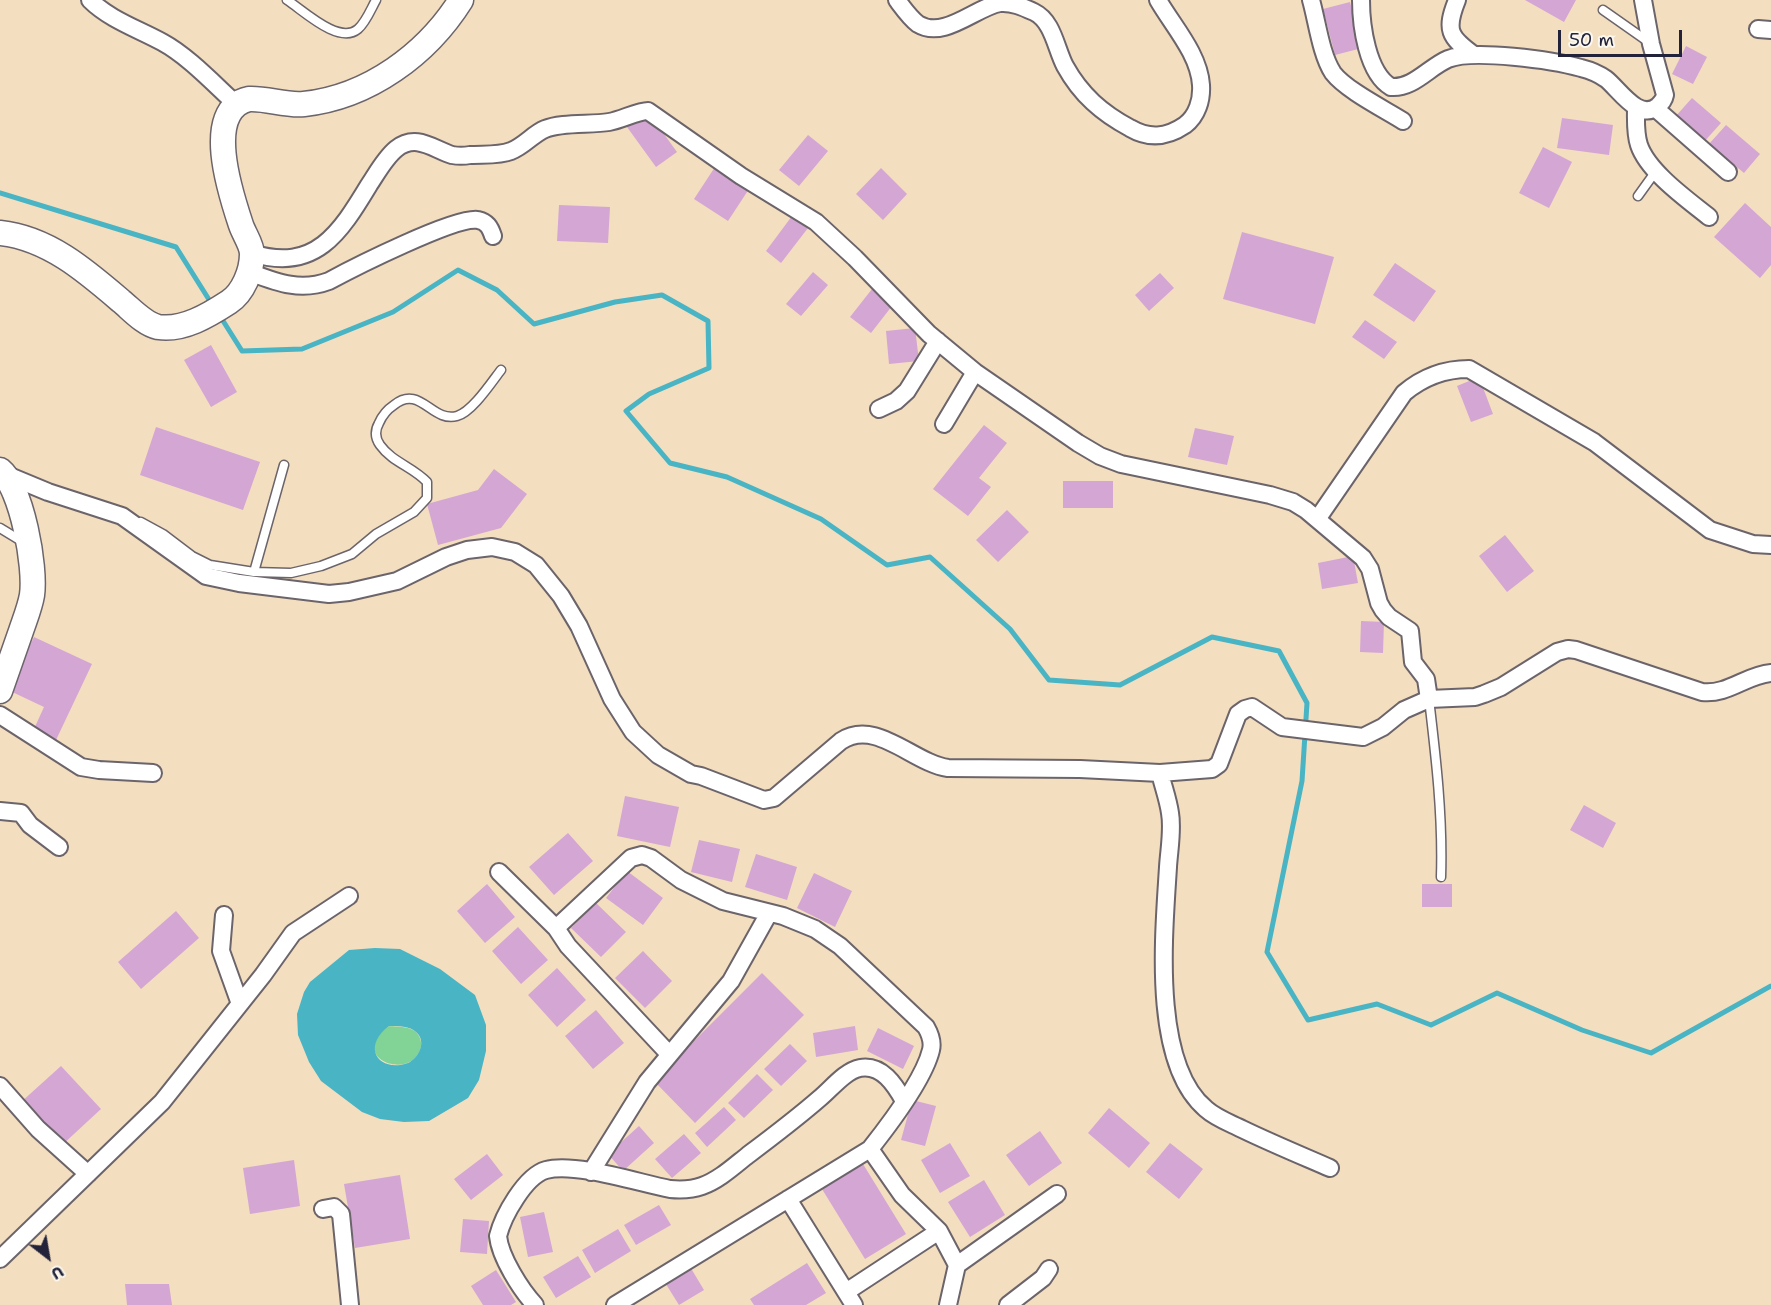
<!DOCTYPE html>
<style>
body{margin:0}
#map{position:relative;width:1771px;height:1305px;overflow:hidden;background:#f3dec0;font-family:"Shantell Sans",sans-serif}
canvas{display:block}
.north{position:absolute;left:18px;top:1227px;width:60px;height:60px;-webkit-text-stroke:4px #fbf7ec;paint-order:stroke;rotate:149deg;font-size:16px;font-weight:700;line-height:24px;text-align:center;color:#22223b}
.north::after{content:'';display:block;margin:auto;width:21px;height:27px;background:#22223b;clip-path:polygon(50% 0,100% 100%,50% 72%,0 100%)}
.scale{position:absolute;left:1558px;top:30px;width:124px;height:27px;box-sizing:border-box;border:3px solid #22223b;border-top:0;padding-left:8px;font-size:18px;line-height:21px;white-space:nowrap;color:#22223b;-webkit-text-stroke:4px #fbf7ec;paint-order:stroke}
</style>
<div id="map">
<canvas width="1771" height="1305"></canvas>
<div class="north">U</div>
<div class="scale">50 m</div>
</div>
<script>
const c = document.querySelector('canvas').getContext('2d');
c.lineJoin = 'round';
function fillPath(path, color) {
  c.fillStyle = color;
  c.fill(path, 'evenodd');
}
function trace(path, color, width, dash) {
  c.strokeStyle = color;
  c.lineWidth = width;
  c.lineCap = dash ? 'butt' : 'round';
  c.setLineDash(dash || []);
  c.stroke(path);
}
const green = new Path2D(`
 M389 1026C399 1027 414 1026 419 1036 422 1042 422 1048 418 1054 404 1079 348 1056 389 1026Z`);
const water = new Path2D(`
 M375 948 400 949 440 969 475 995 486 1025V1051L479 1080 468 1098 429 1121 404 1122 380 1119 362 1112 321 1081 309 1062 298 1035 297 1014 304 992 310 982 349 950ZM389 1026C398 1026 410 1026 416 1032 427 1041 419 1058 408 1063 380 1073 360 1048 389 1026Z`);
const stream = new Path2D(`
 M0 193 176 247 213 306
 M220 316 242 351 302 349 393 312 458 270 497 290 534 324 615 302 662 295 708 321 709 368 649 394 626 411 670 463 727 477 821 519 887 565 930 557 1010 629 1049 680 1120 685 1212 637 1279 651 1307 703 1302 781 1267 952 1308 1020 1377 1004 1431 1025 1497 993 1582 1030 1651 1053 1771 986`);
const building = new Path2D(`
 M1525 0H1576L1564 22Z
 M1350 2 1362 48 1335 55 1323 9Z
 M1686 46 1707 57 1693 84 1672 74Z
 M1692 98 1721 123 1703 143 1675 117Z
 M648 112 677 152 656 167 627 127Z
 M1562 118 1613 125 1609 155 1557 148Z
 M1726 125 1760 154 1744 173 1709 144Z
 M808 135 828 151 799 186 779 170Z
 M1543 147 1572 162 1549 208 1519 193Z
 M715 167 749 189 728 221 694 199Z
 M881 168 907 194 883 220 856 194Z
 M1745 203 1771 227V265L1760 278 1714 237Z
 M559 205 610 207 608 243 557 241Z
 M792 216 808 228 781 263 766 251Z
 M1242 232 1334 257 1315 324 1223 299Z
 M1395 263 1436 291 1414 322 1373 295Z
 M813 272 828 285 801 316 786 304Z
 M1160 273 1174 288 1149 311 1135 295Z
 M872 289 892 306 871 333 850 317Z
 M1365 320 1397 342 1384 359 1352 337Z
 M915 328 919 361 889 364 886 331Z
 M211 345 237 392 211 407 184 360Z
 M1479 377 1493 414 1471 422 1457 386Z
 M984 425 1007 443 979 478 991 487 968 516 933 489Z
 M156 427 260 462 243 510 140 475Z
 M1195 428 1234 436 1227 465 1188 457Z
 M494 469 527 494 501 528 438 545 427 504 478 490Z
 M1063 481H1113V508H1063Z
 M1007 510 1029 532 998 562 976 540Z
 M1505 535 1534 571 1507 592 1479 556Z
 M1353 556 1358 583 1322 589 1318 563Z
 M1361 621 1384 622 1383 653 1360 652Z
 M34 637 92 664 56 740 34 729 44 707 8 690Z
 M625 796 679 807 670 847 617 836Z
 M1584 805 1616 823 1603 848 1570 830Z
 M568 833 593 861 554 895 529 867Z
 M699 840 740 849 732 882 691 872Z
 M756 854 797 867 787 900 745 887Z
 M627 871 663 898 643 925 606 898Z
 M814 873 852 891 835 927 797 908Z
 M487 884 515 917 485 943 457 911Z
 M1422 884H1452V907H1422Z
 M596 903 626 932 601 957 571 928Z
 M176 911 199 938 141 989 118 962Z
 M518 927 548 960 521 984 492 951Z
 M643 951 672 981 645 1008 615 978Z
 M557 968 586 1000 557 1027 528 995Z
 M762 973 804 1015 695 1123 654 1081Z
 M596 1010 624 1043 593 1069 565 1036Z
 M855 1026 858 1050 816 1057 813 1033Z
 M878 1028 914 1046 903 1069 867 1051Z
 M790 1044 807 1061 781 1086 764 1069Z
 M61 1066 101 1109 61 1146 20 1103Z
 M757 1074 773 1090 744 1118 728 1103Z
 M912 1100 936 1106 925 1146 901 1140Z
 M724 1107 736 1120 707 1147 695 1133Z
 M1109 1108 1150 1143 1129 1168 1088 1133Z
 M639 1126 654 1143 623 1171 608 1154Z
 M1040 1131 1062 1163 1029 1186 1006 1155Z
 M684 1134 701 1153 672 1178 655 1159Z
 M950 1143 970 1176 940 1193 921 1160Z
 M1170 1143 1203 1169 1179 1199 1146 1172Z
 M487 1154 503 1175 471 1200 454 1179Z
 M294 1160 300 1206 250 1214 243 1168Z
 M863 1164 906 1234 865 1259 822 1189Z
 M400 1175 410 1239 355 1248 344 1184Z
 M984 1180 1005 1215 970 1237 948 1202Z
 M659 1205 671 1225 636 1245 624 1225Z
 M544 1212 553 1252 528 1257 520 1217Z
 M463 1219 489 1221 487 1254 460 1252Z
 M618 1229 631 1251 595 1273 582 1250Z
 M578 1256 591 1277 556 1298 543 1277Z
 M807 1263 826 1293 806 1305H754L750 1299Z
 M689 1265 704 1290 679 1305 664 1281Z
 M496 1270 516 1302 511 1305H483L471 1286Z
 M125 1284H169L172 1305H127Z`);
const lane = new Path2D(`
 M287 0C304 11 339 45 358 29 366 22 371 9 376 0
 M1603 10 1650 43
 M1638 196 1656 171
 M141 522 163 534 192 556 210 565 254 572 291 573 321 566 352 554 376 534 414 512 427 498V482C413 467 392 462 380 445 375 438 375 430 379 423 382 416 388 409 394 405 420 384 432 423 457 416 472 412 491 383 501 370
 M0 528 23 542
 M254 572 284 465
 M1429 699C1436 758 1443 817 1441 877`);
const street = new Path2D(`
 M90 0C109 19 138 29 162 42 188 56 214 84 236 104
 M897 0C903 8 910 18 918 24 944 40 976 7 1000 3 1012 2 1023 7 1034 12 1053 21 1056 49 1065 66 1081 95 1102 113 1130 128 1149 139 1166 138 1185 125 1197 116 1202 100 1201 85 1199 54 1173 26 1158 0
 M1311 0C1317 21 1321 55 1333 73 1346 90 1384 109 1403 121
 M1361 0C1361 25 1367 73 1391 87 1413 89 1429 67 1448 59 1473 49 1553 60 1581 68 1589 70 1599 74 1606 79 1619 89 1639 122 1658 106 1662 102 1664 100 1665 95L1651 44 1643 0
 M1457 0C1445 30 1449 37 1474 55
 M1758 29 1771 30
 M1636 107C1636 120 1635 133 1639 145 1648 172 1688 200 1709 217
 M1655 108 1728 172
 M252 253C315 273 340 233 369 185 377 173 385 158 396 149 416 133 433 149 452 155 458 156 464 156 470 155 482 154 499 156 511 151 524 146 533 134 545 129 561 122 591 125 609 122 621 120 638 111 648 111L741 176 816 222 855 258 929 334 975 372 1078 443 1100 456 1121 464 1270 495 1293 502 1306 510 1363 558 1370 569 1379 603 1383 610 1389 617 1410 631 1413 662 1426 679 1429 699
 M249 272C276 282 300 292 329 281 353 268 456 216 478 220 487 222 490 227 493 236
 M879 409 896 401 907 391 938 341
 M944 424 975 372
 M7 475 48 492 122 516 206 576 239 583 329 594 349 592 397 581 446 557 467 550 492 547 515 552 536 565 561 596 579 626 612 699 633 732 658 755 691 774 701 776 764 800 774 798 841 741C876 718 913 763 948 768L1080 769 1160 773 1212 769 1219 764 1238 714 1245 709 1252 707 1282 727 1363 737 1383 727 1404 710 1429 699 1475 697 1484 694 1501 687 1557 652 1568 649 1576 650 1702 692C1728 695 1746 675 1771 673
 M1318 518 1404 393C1423 377 1444 369 1469 369L1594 442 1710 530 1753 544 1771 545
 M0 715 81 767 99 770 153 773
 M1160 773C1163 786 1168 799 1170 813 1173 830 1169 850 1168 867 1164 933 1151 1063 1206 1109 1216 1118 1230 1123 1242 1129 1271 1143 1300 1155 1330 1168
 M0 811 21 813 30 825 59 847
 M499 872 556 928
 M224 915 221 951 240 1004
 M0 1086 38 1129 88 1174
 M870 1149 902 1195 939 1231 957 1265 948 1305
 M591 1172 647 1082 731 981 769 913
 M788 1199 854 1305
 M323 1209 334 1207 341 1214 350 1305
 M0 1259 162 1102 263 975 293 933 349 896
 M957 1265 1057 1194
 M846 1292 939 1231
 M535 1305C521 1290 500 1257 498 1236 503 1216 525 1176 546 1170 575 1162 639 1183 670 1189 681 1190 691 1190 702 1186 719 1180 734 1166 748 1155 772 1137 797 1118 820 1098 832 1088 845 1071 860 1068 882 1064 895 1085 904 1101
 M615 1305 870 1149C889 1125 924 1079 931 1050 933 1042 930 1034 926 1027L840 946 815 929 783 916 723 901 681 880 651 858 642 855 631 858 556 928 568 946 669 1054
 M1008 1305 1043 1278 1049 1269`);
const secondary = new Path2D(`
 M0 233C48 238 86 271 121 301 131 309 144 324 158 327 183 331 209 315 229 302 243 293 252 271 252 254 252 245 244 234 241 225 231 195 202 109 249 99 267 98 286 106 304 104 369 97 427 54 461 0
 M0 470C22 488 36 567 32 595 30 607 25 619 21 631 14 651 7 671 0 691`);
fillPath(green, '#81d496');
fillPath(water, '#48b4c4');
trace(stream, '#48b4c4', 5);
fillPath(building, '#d4a6d4');
trace(lane, '#6b646a', 11);
trace(street, '#6b646a', 20);
trace(secondary, '#6b646a', 27);
trace(lane, '#fff', 8);
trace(street, '#fff', 16);
trace(secondary, '#fff', 24);
</script>
